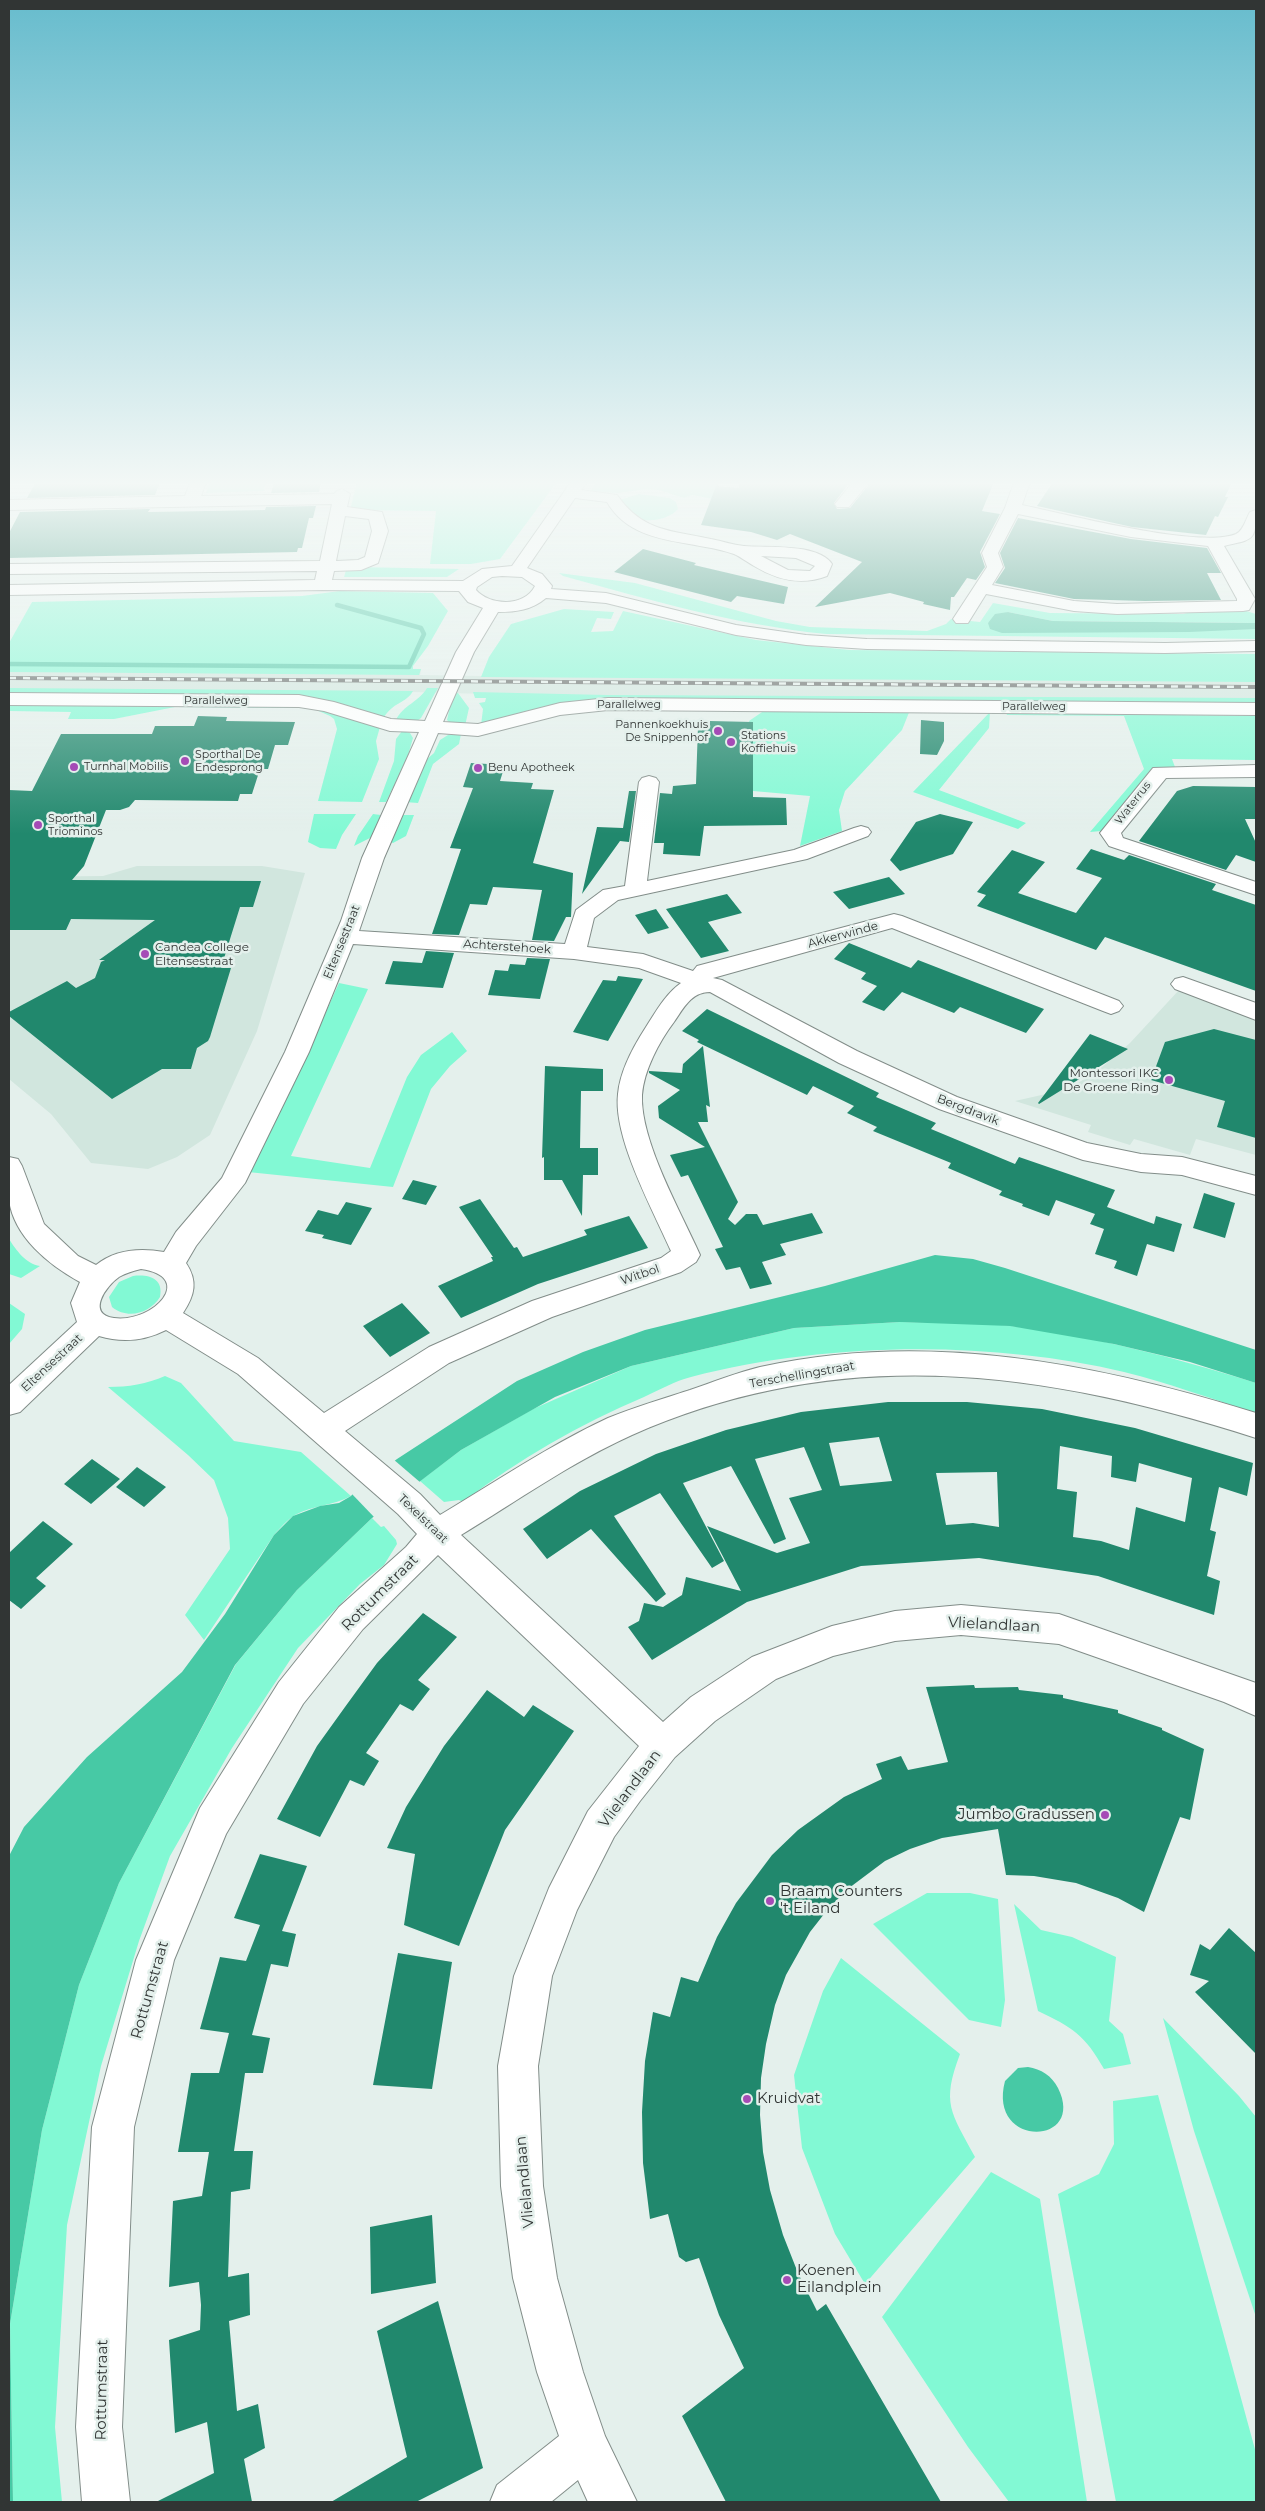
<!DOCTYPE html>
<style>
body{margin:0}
#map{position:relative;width:1265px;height:2511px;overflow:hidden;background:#e4f0ec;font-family:Montserrat,sans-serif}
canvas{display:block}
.frame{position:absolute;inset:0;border:10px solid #313534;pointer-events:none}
</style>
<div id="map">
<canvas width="1265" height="2511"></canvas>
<div class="frame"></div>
</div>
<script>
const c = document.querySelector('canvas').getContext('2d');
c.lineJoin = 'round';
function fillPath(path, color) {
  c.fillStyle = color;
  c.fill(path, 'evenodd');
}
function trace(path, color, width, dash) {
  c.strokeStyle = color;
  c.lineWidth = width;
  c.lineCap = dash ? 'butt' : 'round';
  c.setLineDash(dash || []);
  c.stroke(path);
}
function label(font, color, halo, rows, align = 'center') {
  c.font = font + ' Montserrat,sans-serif';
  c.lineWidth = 5;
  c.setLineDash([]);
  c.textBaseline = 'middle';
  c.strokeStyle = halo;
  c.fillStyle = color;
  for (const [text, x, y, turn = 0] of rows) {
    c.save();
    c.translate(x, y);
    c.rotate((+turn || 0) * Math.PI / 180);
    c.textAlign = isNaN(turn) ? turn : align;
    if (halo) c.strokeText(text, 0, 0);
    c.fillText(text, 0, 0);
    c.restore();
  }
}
const built = new Path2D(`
 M9 666 421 669 420 675 482 676 1256 678V703L623 698 412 692 9 693Z
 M137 866H262L305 873 257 1031 210 1135 177 1157 148 1169 91 1163 51 1114 9 1079V877L103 876Z
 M1179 990 1256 1019V1155L1196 1139 1190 1155 1134 1139 1130 1145 1088 1132 1091 1125 1015 1101 1068 1089 1096 1072 1130 1043Z`);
const green = new Path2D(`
 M210 482H266L264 491 206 493Z
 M357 482H557L500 559 471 564H430L436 511 350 510Z
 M597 482H719L713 499 692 495 684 498 659 490 646 489 618 493 590 491Z
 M639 494 670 498 676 502 678 509C668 521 641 525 629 513 625 509 622 504 619 500Z
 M355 567 459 569 447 577H344L346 570Z
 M559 573 635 583 776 621 810 627 927 631 946 624 951 619 980 622 993 603 1050 613 1183 614 1194 611 1243 610 1256 614V623L1053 621 1008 612 988 623 1256 629V639L826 634C736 625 650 600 563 576Z
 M340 591 433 593 448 611 428 646 413 666V669H421L419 675 9 672V643L32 602 302 596Z
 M564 609 614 612 611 619 597 618 591 632 613 631 623 611 756 640 849 650 1256 654V682L481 677 489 657 511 624Z
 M9 688 413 691C407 703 392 702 383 719L287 698 9 696Z
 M427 688H438L421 718 417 721 396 720C403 705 419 702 427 688Z
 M473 692 607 695 1256 698V706L613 701 481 725 483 709 479 703 485 702 486 698H475Z
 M453 693H458L469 708 465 726 450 723 447 720Z
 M9 702 303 704 380 727 376 741 379 759 362 802 318 801 337 729 334 719 330 716 314 709 303 708 175 707 114 719H68L71 712 9 711Z
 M765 710H910L902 730 845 791 839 810 842 831 800 846 810 796 753 791 749 721Z
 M990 712 989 728 939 790 1026 823 1018 829 913 792Z
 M1006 713 1256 716V760L1172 759 1175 767 1154 768 1101 831 1090 832 1144 769 1124 716 1007 715Z
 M402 731 410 733 413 738 407 759 386 802H379L394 761 396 739Z
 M461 734 459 744 433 764 418 803 405 802 426 760 434 753 440 740 448 735Z
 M314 814H356L342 835 336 849 320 848 308 842Z
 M373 814 381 815 372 837 354 846 358 836Z
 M401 815H414L406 836 393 843 391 842Z
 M339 983 368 989 291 1156 370 1168 407 1077 421 1055 452 1032 467 1051 450 1066 431 1089 393 1187 248 1172 284 1104Z
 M9 1239C16 1250 26 1264 40 1266L21 1278 9 1274Z
 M133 1276C148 1274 164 1278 160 1297 150 1313 128 1320 112 1307L109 1297 119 1282Z
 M9 1303 25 1314 22 1329 9 1344Z
 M900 1322C936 1323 974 1321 1011 1326 1094 1336 1176 1358 1256 1383V1413C1212 1399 1168 1383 1124 1372 988 1340 826 1342 691 1377 675 1381 659 1390 644 1397 580 1424 519 1459 463 1502L459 1500 444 1502 420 1481 461 1450 533 1409 631 1366 794 1328Z
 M165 1376 181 1383 234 1441 301 1452 351 1496C333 1506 313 1505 295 1515 287 1520 280 1528 274 1535L204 1640 185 1615 230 1549 228 1518 214 1480 188 1455 108 1387C128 1387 147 1384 165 1376Z
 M372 1518 381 1527 384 1526 396 1540 397 1544 384 1565 360 1584 298 1648 232 1748 170 1856 139 1941 101 2066 67 2225 55 2427 62 2502H13L10 2324 42 2130 79 1985 119 1883 236 1664 297 1590Z
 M927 1893H970L998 1899 1005 2000 1001 2027 969 2020 873 1924Z
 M1014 1904 1041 1930 1072 1937 1116 1957 1109 2021 1123 2034 1131 2064 1104 2069C1085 2035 1072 2027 1038 2011Z
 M841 1958 960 2054C941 2104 951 2112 975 2157L865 2284 835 2234 802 2148 794 2075 823 1991Z
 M1163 2018 1239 2096 1256 2117V2317L1194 2131Z
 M1158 2095 1256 2453V2502H1116L1058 2194 1099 2174 1114 2144 1113 2101Z
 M991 2172 1040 2199 1087 2502H1009L968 2447 882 2317Z`);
const water = new Path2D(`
 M1008 612 1053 621 1256 623V629L1189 632 1002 633 990 629 988 623 995 614Z
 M935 1255 973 1259 1005 1268 1256 1350V1383L1190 1362 1114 1344 1010 1326 900 1322 794 1328 631 1366 555 1397 461 1450 372 1518 297 1590 235 1665 119 1883 79 1985 42 2130 10 2324 13 2502H9V1856L24 1827 87 1757 182 1672 225 1614 274 1535 293 1516 320 1506 339 1503 351 1496 357 1489 397 1459 517 1381 583 1352 645 1330 825 1286Z
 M1028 2067C1041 2069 1052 2076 1058 2088 1087 2146 987 2149 1005 2081L1018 2068Z`);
const pier = new Path2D(`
 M393 1459 421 1483 375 1518 351 1493Z`);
const stream = new Path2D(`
 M9 664 409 667 424 634 421 628 337 605`);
const building = new Path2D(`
 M36 482H160L155 495 27 498Z
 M739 482H850L834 503 837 509 850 508 871 482H994L982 511 1000 514 980 552 985 567 976 580 967 578 954 597H951L950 610 923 604 924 602 890 593 815 607 862 562 790 534 777 540 751 532 701 525 716 486 739 488Z
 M1053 482H1232L1225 497H1228L1218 517 1215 516 1206 535 1132 527 1037 506Z
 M274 483H321L319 492 271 493Z
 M316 506 313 518H309L302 548H298L297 552 9 558V533L20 512 150 509 148 512 265 510 266 507Z
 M1018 518 1131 539 1207 548 1221 573H1207L1221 600 1145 601 1074 599 995 583 1005 568 1000 553Z
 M643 549 696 563 694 565 788 587 784 604 737 596 731 602 614 572Z
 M198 716 227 717 226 721 295 722 288 745H275L268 769H260L252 794H240L238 801 135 800 129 807 120 810H106L84 866 72 880 261 881 253 907H240L221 968H231L210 1037 208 1041 197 1048 191 1069H162L112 1099 9 1016V1012L67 981 76 988 95 978 101 962 105 960H99L155 920 71 919 66 930H9V790L32 791 61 734H152L155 726H194Z
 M921 720 944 722V741L937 755 920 754Z
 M710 721 753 722V797L786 798 787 825 704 826 700 856 663 854 664 843H654L660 793 672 794 673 786 696 784 698 726H710Z
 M471 763 505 765 500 781 533 783 531 789 554 790 533 863 573 873 571 917H566L554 941 532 940 542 890 493 887 487 905 470 904 459 935 432 934 461 849 450 848 473 788 463 787Z
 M1193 786 1256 787V819H1245L1256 843V862L1236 855 1226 870 1139 841 1177 791Z
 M629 791H636L629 842 620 841 582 894 597 827 623 828Z
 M940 814 973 822 953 854 900 871 890 860 916 822Z
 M1091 849 1124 860 1129 855 1216 884 1212 890 1256 905V991L1105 937 1096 950 977 906 986 895 977 892 1012 850 1045 862 1018 893 1076 913 1102 878 1076 869Z
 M889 877 905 894 849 909 833 892Z
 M727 894 742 913 708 922 729 951 701 958 666 909Z
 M656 909 669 928 648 934 635 915Z
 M849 943 911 968 918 960 1044 1009 1026 1033 960 1007 954 1013 902 992 884 1011 862 1002 877 986 861 979 866 973 834 959Z
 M426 951 454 953 443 988 385 984 393 961 422 963Z
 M527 958 550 959 540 999 488 995 495 970 508 971 510 964 525 965Z
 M618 976 643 979 608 1041 573 1032 603 980 616 981Z
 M707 1009 879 1093 876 1097 936 1123 931 1129 1015 1164 1019 1157 1115 1190 1107 1207 1154 1224 1156 1216 1182 1224 1174 1252 1147 1244 1137 1276 1114 1268 1117 1261 1095 1254 1104 1229 1090 1224 1095 1214 1056 1200 1049 1216 1022 1206 1023 1204 999 1195 1002 1191 948 1168 951 1163 873 1131 877 1127 847 1113 854 1106 813 1086 807 1095 697 1042 699 1040 682 1031Z
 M1214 1029 1256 1040V1138L1217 1127 1225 1101 1151 1080 1165 1042Z
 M1090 1034 1128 1049 1039 1104 1038 1103Z
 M703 1046 710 1107 706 1105 708 1122H698L738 1202 728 1219 735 1225 746 1214H757L763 1225 812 1213 823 1233 780 1244 786 1255 762 1262 772 1284 750 1289 740 1267 726 1270 715 1249 723 1247 688 1175 681 1177 670 1155 705 1147 659 1118 658 1106 680 1090 649 1073V1071L682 1073 683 1064Z
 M545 1066 603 1069V1091H581L580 1148H598V1175H583L582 1216 562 1180H544V1157L542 1158Z
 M413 1180 437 1186 426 1205 402 1199Z
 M1204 1193 1235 1203 1225 1238 1193 1228Z
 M480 1199 514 1248 517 1247 523 1257 587 1235 584 1230 629 1216 648 1248 538 1284 461 1318 438 1286 493 1261 491 1257H493L459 1207Z
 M346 1202 372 1208 351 1245 322 1238 324 1235 305 1231 318 1210 338 1215Z
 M402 1303 430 1333 390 1357 363 1326Z
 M888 1402H967L1042 1409 1135 1428 1253 1463 1247 1496 1219 1487 1210 1530 1216 1532 1207 1576 1220 1581 1214 1615 1098 1576 979 1558 861 1566 747 1602 652 1660 628 1627 639 1621 644 1603 663 1607 682 1595 686 1577 741 1591 707 1526 777 1553 810 1543 789 1498 822 1490 804 1447 755 1459 786 1539 774 1544 731 1466 683 1483 724 1561 712 1568 660 1493 614 1516 666 1594 656 1602 591 1529 547 1559 523 1529 580 1491 656 1454 726 1430 801 1412ZM879 1437 892 1481 840 1486 829 1443ZM1060 1446 1112 1456 1111 1477 1136 1482 1139 1463 1192 1478 1185 1522 1136 1507 1129 1550 1101 1541 1073 1537 1077 1492 1057 1489ZM997 1472 999 1527 973 1523 946 1525 936 1473Z
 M92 1459 120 1479 91 1504 64 1484Z
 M137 1467 166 1487 144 1507 116 1487Z
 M43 1521 73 1544 36 1578 46 1586 21 1609 9 1600V1553Z
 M423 1613 457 1637 418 1680 430 1689 413 1711 400 1704 366 1753 379 1761 364 1786 350 1780 320 1837 277 1819 317 1746 345 1707 377 1663Z
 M974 1685 975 1688 1018 1687 1019 1690 1063 1695V1698L1118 1710V1713L1162 1728V1730L1204 1749 1190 1820 1180 1817 1144 1912 1118 1898 1076 1883 1034 1876 1006 1875 998 1829 942 1838 910 1849 885 1861 849 1888 828 1909 810 1932 786 1975 775 2005 766 2044 761 2078 760 2115 763 2152 770 2190 783 2235 798 2273 817 2311 826 2304 941 2502H726L682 2416 744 2368 719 2315 699 2258 686 2262 679 2257 668 2214 650 2219 643 2163 642 2112 645 2061 653 2012 670 2017 681 1977 698 1982 717 1937 736 1903 772 1855 798 1830 844 1797 882 1779 876 1764 901 1756 908 1770 948 1762 926 1687Z
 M487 1690 524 1717 533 1705 574 1731 505 1830 459 1946 404 1925 415 1854 387 1848 406 1807 444 1746Z
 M260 1854 307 1866 282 1931 296 1934 288 1967 271 1964 252 2035 270 2038 263 2073H245L234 2151H253L250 2189 231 2192 228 2277 249 2273 250 2315 229 2321 237 2411 258 2404 265 2448 244 2459 252 2502H156L214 2473 207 2422 175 2433 169 2340 200 2330 201 2305 199 2282 169 2287 173 2201 202 2196 209 2152H178L191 2073H219L229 2033 200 2029 220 1957 246 1961 260 1925 234 1918Z
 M1229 1928 1256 1953V2054L1195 1992 1209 1981 1190 1975 1200 1944 1210 1950Z
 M398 1953 452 1962 432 2089 373 2085Z
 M432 2215 436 2283 371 2294 370 2227Z
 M438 2301 483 2468 416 2502H331L407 2457 377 2331Z`);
const minor = new Path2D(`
 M190 482H206L201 496 334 494 337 491 342 489 350 494 347 507 382 512 388 531 378 563 361 570 334 571 332 580 463 581 482 569 512 566 571 482H587L581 490 617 495C643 532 670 530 711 539 722 541 733 545 744 546 767 548 818 543 832 564L827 576C801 586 777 580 754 566 747 562 741 557 734 554 691 539 633 547 607 502L575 498 527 568 542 574 552 586 551 589 606 593 736 625 806 635 867 639 1165 643 1256 641V651L1165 653 867 649 806 645 736 635 606 603 546 598C532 610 516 612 498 612L474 652 443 722 478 724 560 703 608 698 1256 703V715L608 710 560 715 478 736 438 733 384 858 359 931 565 944 576 910 603 890 625 886 639 782 642 778 649 776 656 778 659 782 647 881 794 850 854 828 861 826 868 828 871 832 868 836 807 859 618 900 594 918 587 947 643 954 693 971 697 966 894 914 902 916 1119 1001 1123 1006 1119 1011 1111 1014 1103 1011 892 928 713 978 722 980 857 1051 957 1097 1087 1143 1141 1154 1182 1157 1256 1176V1195L1182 1175 1141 1172 1083 1160 939 1109 839 1063 710 992C691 992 683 1009 674 1022 659 1042 644 1070 642 1095 640 1141 681 1212 700 1255L696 1262 681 1272 552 1317 449 1363 345 1431 420 1494 440 1515C495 1482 550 1445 608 1418 635 1407 662 1399 690 1390 713 1382 736 1373 760 1367 926 1330 1096 1363 1256 1413V1438C1043 1370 843 1342 632 1435 572 1462 517 1501 461 1535L663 1722 691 1697 752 1657 832 1626 895 1611 961 1605 1059 1614 1256 1683V1716L1224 1702 1059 1644 961 1635 895 1641 833 1656 776 1679 715 1721 675 1757 640 1801 614 1837 577 1910 552 1976 538 2066 543 2186 557 2278 583 2372 605 2436 637 2502H588L578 2480 551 2502H490L497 2485 559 2436 537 2372 513 2278 501 2186 498 2066 514 1976 549 1888 588 1811 639 1746 438 1555 363 1629 303 1704 226 1834 174 1960 134 2127 122 2427 130 2502H82L76 2427 92 2127 136 1960 200 1808 279 1682 339 1607 406 1547 417 1534 398 1514 238 1374 166 1330C144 1341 122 1343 99 1336L20 1412 9 1415V1385L77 1322 71 1303 80 1282C49 1265 14 1237 9 1200 7 1186 9 1171 9 1157L18 1159 22 1166 44 1224 78 1256 96 1265C116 1249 141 1248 164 1252L176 1232 222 1178 285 1052 341 921 362 858 419 732 390 731 324 711 299 707 9 705V693L299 695 334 702 391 719 425 721 456 652 483 608 468 602 459 591 323 590 9 595V585L315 580 317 571 9 574V564L320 561 332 504 9 510V500L185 496ZM345 516 369 519 372 531 365 557 358 560 336 561ZM761 556 796 558 815 566 810 571 788 570ZM502 576 522 577 535 586C525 607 490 606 476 590L477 587 492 577ZM353 944 574 959 639 968 681 983C666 993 655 1013 646 1027 633 1047 620 1071 618 1094 613 1138 653 1210 671 1251L661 1258 532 1301 429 1347 324 1413 258 1358 183 1313C195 1295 198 1281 186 1263L196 1246 245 1183 309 1052ZM141 1269C196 1277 154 1323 114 1318 86 1314 106 1286 119 1277 126 1273 133 1271 141 1269Z
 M853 482H869L849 507H837L835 504Z
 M1014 482H1030L1022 505C1065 514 1200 549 1236 534 1244 530 1246 518 1250 512L1256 510C1256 542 1253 539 1224 546L1255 599 1249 610 1243 611 1117 614 1074 611 986 594 968 623H956L953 619 987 567 982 553 1005 508ZM1018 514 1131 537 1208 546 1237 599V601L1117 604 1074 601 992 585 1003 567 998 553Z
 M1256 765V777L1166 778 1121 833 1123 838 1256 882V895L1109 846 1100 833 1153 768Z
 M1183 977 1256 1003V1020L1175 989 1171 984 1175 979Z`);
const rail = new Path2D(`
 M9 678 1256 687`);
const markers = [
 [718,731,5,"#a54bb6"],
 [731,742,5,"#a54bb6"],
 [185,761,5,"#a54bb6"],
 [74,767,5,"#a54bb6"],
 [478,768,5,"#a54bb6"],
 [38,825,5,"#a54bb6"],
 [145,954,5,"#a54bb6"],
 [1169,1080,5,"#a54bb6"],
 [1105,1815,5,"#a54bb6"],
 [770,1901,5,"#a54bb6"],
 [747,2099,5,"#a54bb6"],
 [787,2280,5,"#a54bb6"]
];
const farStreetnames = [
 ["Parallelweg",216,701],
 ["Parallelweg",629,705],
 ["Parallelweg",1034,707],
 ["Waterrus",1133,803,-52]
];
const farPoinames = [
 ["Pannenkoekhuis",708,725,"right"],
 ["De Snippenhof",708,738,"right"],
 ["Stations",741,736],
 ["Koffiehuis",741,749],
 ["Sporthal De",195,755],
 ["Endesprong",195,768],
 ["Turnhal Mobilis",84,767],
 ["Benu Apotheek",488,768],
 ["Sporthal",48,819],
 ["Triominos",48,832]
];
const streetNames = [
 ["Akkerwinde",843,935,-15],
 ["Eltensestraat",342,942,-68],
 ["Achterstehoek",507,947,4],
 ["Bergdravik",968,1110,21],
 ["Witbol",640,1275,-19],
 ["Eltensestraat",52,1363,-43],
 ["Terschellingstraat",802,1375,-10],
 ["Texelstraat",423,1519,44]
];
const poiNames = [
 ["Candea College",155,947],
 ["Eltensestraat",155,961],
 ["Montessori IKC",1159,1073,"right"],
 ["De Groene Ring",1159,1087,"right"]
];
const nearStreetnames = [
 ["Rottumstraat",380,1593,-45],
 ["Vlielandlaan",994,1625,3],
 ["Vlielandlaan",630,1789,-53],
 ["Rottumstraat",150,1990,-74],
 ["Vlielandlaan",525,2182,-95],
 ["Rottumstraat",102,2390,-89]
];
const nearPoinames = [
 ["Jumbo Gradussen",1095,1815,"right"],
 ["Braam Counters",780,1892],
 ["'t Eiland",780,1909],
 ["Kruidvat",757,2099],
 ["Koenen",797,2271],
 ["Eilandplein",797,2288]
];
fillPath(built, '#d1e6de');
fillPath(green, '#82f9d4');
fillPath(water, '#47c9a5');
fillPath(pier, '#e4f0ec');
trace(stream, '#47c9a5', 4.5);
fillPath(building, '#21886d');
trace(minor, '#828d89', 2);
fillPath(minor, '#fff');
trace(rail, '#616765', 4);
trace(rail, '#e4f0ec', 2.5, [7]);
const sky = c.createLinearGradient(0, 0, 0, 834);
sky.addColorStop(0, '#67bccd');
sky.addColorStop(0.58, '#f3f8f6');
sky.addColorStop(1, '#f3f8f600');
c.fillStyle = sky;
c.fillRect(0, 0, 1265, 834);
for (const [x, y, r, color] of markers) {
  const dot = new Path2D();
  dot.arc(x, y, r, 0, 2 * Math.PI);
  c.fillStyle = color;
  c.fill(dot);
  trace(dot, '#e4f0ec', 2);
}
label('11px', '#313534', '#e4f0ec', farStreetnames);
label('11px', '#313534', '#e4f0ec', farPoinames, 'left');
label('12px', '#313534', '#e4f0ec', streetNames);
label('12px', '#313534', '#e4f0ec', poiNames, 'left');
label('15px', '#313534', '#e4f0ec', nearStreetnames);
label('15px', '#313534', '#e4f0ec', nearPoinames, 'left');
</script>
